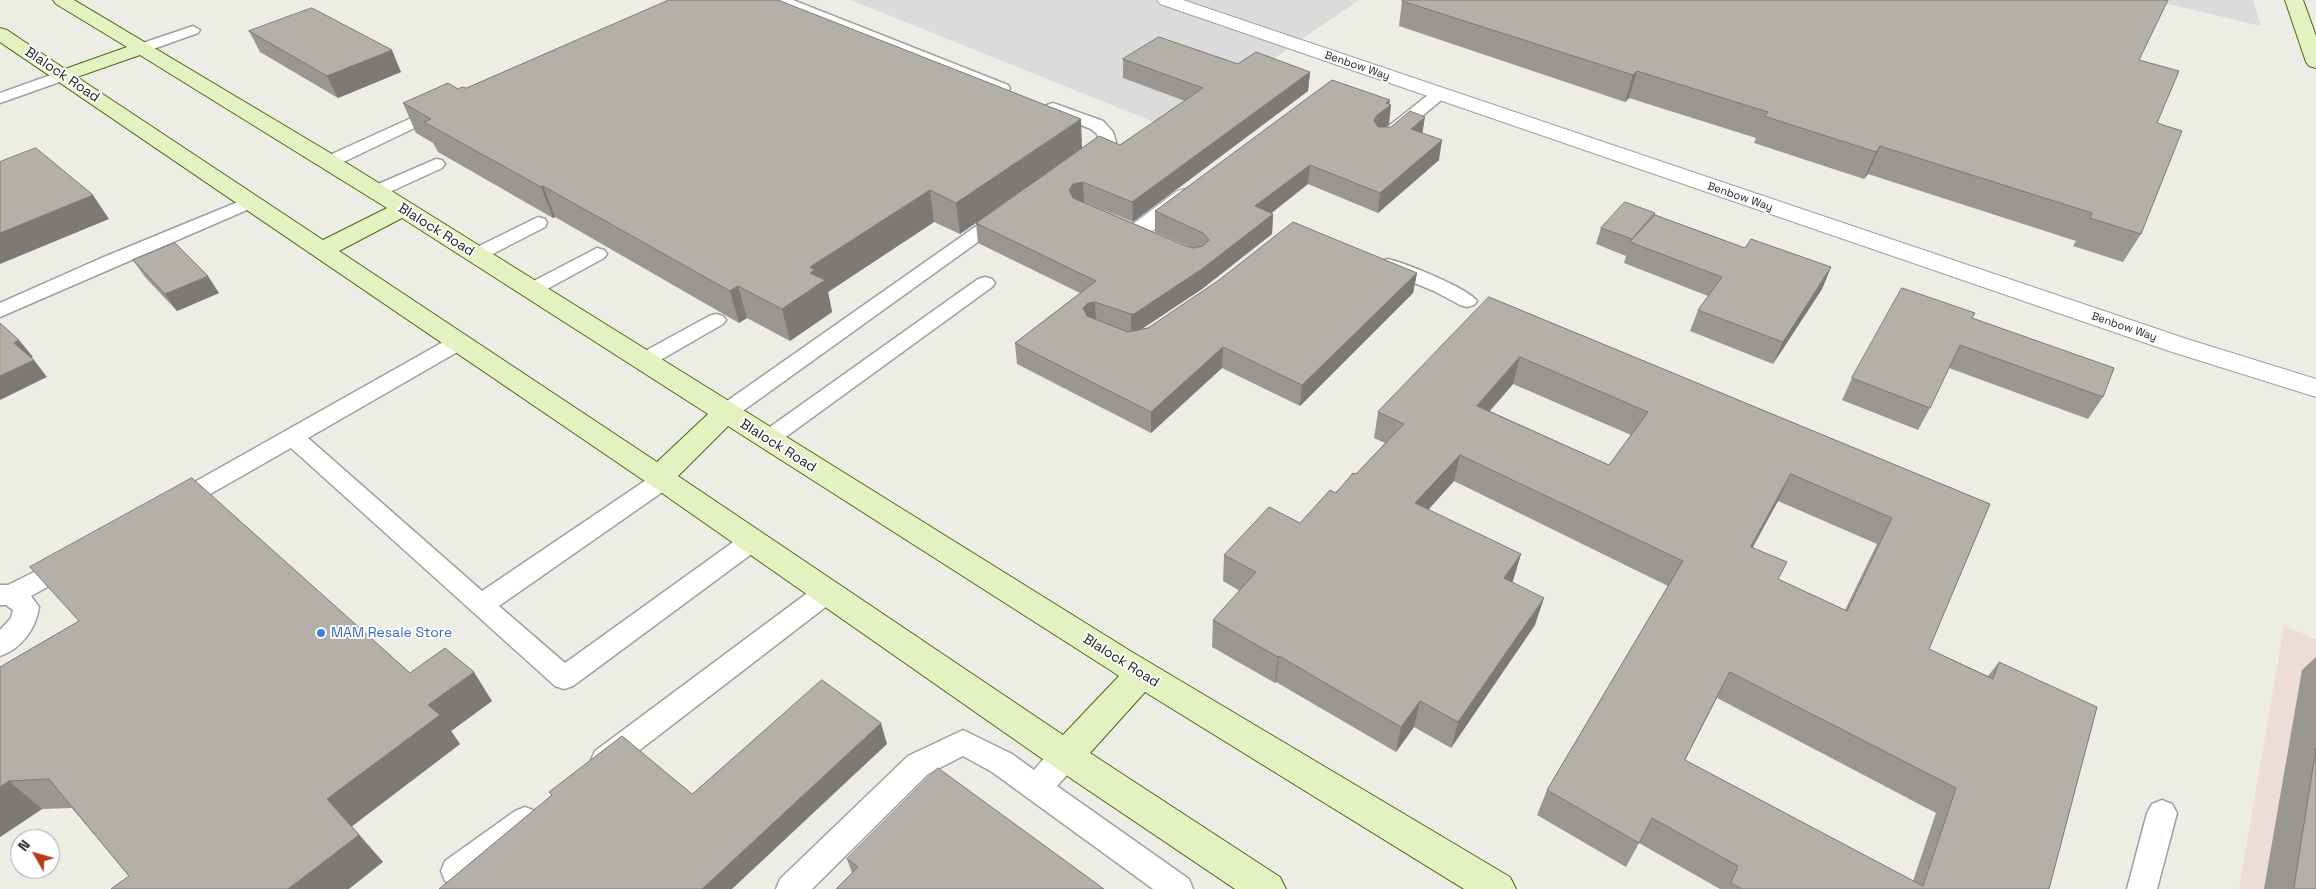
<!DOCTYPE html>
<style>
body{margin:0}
#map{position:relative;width:2316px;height:889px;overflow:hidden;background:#eeede5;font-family:"Space Grotesk",sans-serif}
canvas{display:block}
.north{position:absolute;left:10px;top:829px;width:50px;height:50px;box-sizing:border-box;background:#fff;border:1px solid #a5a5a5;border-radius:50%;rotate:308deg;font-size:14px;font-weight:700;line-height:20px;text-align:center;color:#1e1e1e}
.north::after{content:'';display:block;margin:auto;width:18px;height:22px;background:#b43d18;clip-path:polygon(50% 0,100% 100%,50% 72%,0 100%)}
</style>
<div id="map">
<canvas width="2316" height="889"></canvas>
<div class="north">N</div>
</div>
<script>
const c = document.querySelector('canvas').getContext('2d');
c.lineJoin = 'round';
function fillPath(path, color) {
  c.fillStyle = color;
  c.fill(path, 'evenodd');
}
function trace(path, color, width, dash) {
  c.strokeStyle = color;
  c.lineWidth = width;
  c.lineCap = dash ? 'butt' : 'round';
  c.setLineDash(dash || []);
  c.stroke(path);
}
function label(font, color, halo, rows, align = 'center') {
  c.font = font + ' "Space Grotesk",sans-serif';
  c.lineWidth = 4;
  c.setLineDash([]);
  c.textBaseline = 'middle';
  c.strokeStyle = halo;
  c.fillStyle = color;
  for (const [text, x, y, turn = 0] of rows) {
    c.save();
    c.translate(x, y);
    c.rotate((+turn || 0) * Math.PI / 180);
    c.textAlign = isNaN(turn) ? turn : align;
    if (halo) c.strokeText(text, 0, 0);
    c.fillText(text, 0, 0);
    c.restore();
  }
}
const residential = new Path2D(`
 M851 0H1359L1171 129Z
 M2151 0H2253L2261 26Z`);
const commercial = new Path2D(`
 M2284 626 2316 639V889H2239Z`);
const service = new Path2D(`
 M773 0H793L1008 85 1010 88 1008 91H996L775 3Z
 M193 26 200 30 198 33 142 53 137 51 134 48 137 45Z
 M62 71 68 73 70 76 68 79 0 103V93Z
 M1439 89 1445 91 1447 94 1445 97 1397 137H1385L1383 133 1385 129 1433 91Z
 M1053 103 1103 121 1113 132 1116 142 1090 162H1078L1075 158 1098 140 1097 134 1091 129 1047 111 1045 108 1047 105Z
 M440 105 446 107 448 110 446 113 335 166H323L320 162 323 158Z
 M436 159 442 160 445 164 442 168 381 196H369L366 192 369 188Z
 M250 197 256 198 259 202 256 206 0 317V303L99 259Z
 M1001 211 1007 213 1010 217 1007 221 733 418 725 420 717 418 714 413 717 408 995 213Z
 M538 217 545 219 547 223 545 227 483 259 476 261 469 259 466 255 469 251Z
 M597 248 604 250 607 254 604 258 538 294 531 296 524 294 521 290 524 286Z
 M1388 259C1405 263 1468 288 1477 301L1474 305 1467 307 1460 305 1434 291 1381 269 1378 265 1381 261Z
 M985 277 992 279 995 283 992 287 776 444 768 447 760 444 757 439 760 434 978 279Z
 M716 314 723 316 726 320 723 324 650 366 643 368 636 366 633 361 636 356 709 316Z
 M459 335 466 337 469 342 466 347 308 438 482 591 655 474 663 472 671 474 675 480 671 486 499 606 565 663 743 535 752 532 761 535 764 541 761 547 573 686 564 689 555 686 291 448 184 509 176 512 168 509 164 503 168 497 452 337Z
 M68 555 77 557 80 564 77 571 31 596 39 607C36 629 21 649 0 656V630L11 618 13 610 6 605H0V585H8Z
 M827 582 836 585 840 592 836 599 615 769 605 772 595 769 591 760 595 751 818 585Z
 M963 730 1012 754 1034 770C1047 756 1055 740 1076 747L1080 756 1076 765 1057 786 1189 879 1193 889H1153L992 772 963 756 928 774 812 889H776L780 879 908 756Z
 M2162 800 2172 804 2177 813 2157 889H2127L2147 813 2152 804Z
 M525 807 535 811 540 820 535 829 467 881 456 885 445 881 441 871 445 861 515 811Z`);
const minor = new Path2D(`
 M1157 0H1183L2187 339 2316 379V397L2169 351 1160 4Z
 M1185 189 1193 191 1196 196 1193 201 1143 238C1130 241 1106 234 1099 223L1102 218 1110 216 1133 224 1177 191Z`);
const secondary = new Path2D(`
 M53 0H74L337 157 1132 652 1510 877 1516 889H1464L1145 692 1090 753 1280 877 1286 889H1235L1054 767 649 484 0 42V28L7 30 65 69 127 47 56 4ZM140 55 387 208 323 240 77 77ZM402 218 708 414 657 462 339 251ZM728 426 1110 670 1119 676 1063 735 678 476Z
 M2285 0H2303L2316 36V68L2309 66 2306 62Z`);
const wall = new Path2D(`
 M1402 1 2139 60 2157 123 2141 234 2123 262 2073 246 2076 241 1868 174 1864 179 1754 143 1756 138 1629 98 1625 102 1399 26Z
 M249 31 401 72 338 98 260 52Z
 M1123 59 1238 64 1310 72 1308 91 1133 222 1084 202 1186 246 1190 247 1155 232V211L1389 104V124L1384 127 1423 133 1439 160 1378 213 1308 184 1271 213 1273 214 1272 234 1202 289 1142 329 1417 273 1413 293 1300 406 1222 368 1151 433 1017 364 1015 343 1080 293 978 243 976 223 960 234 934 222 828 292 832 312 790 341 747 318 739 323 555 217 553 218 438 152 433 143 416 133 403 103 458 89 466 88 1082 148 1120 145 1185 101 1123 78Z
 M1655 213V215L1745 248 1831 267 1822 289 1773 364 1690 331 1698 310 1708 296 1624 263 1626 256 1596 244 1601 228Z
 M133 260 219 293 177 311 145 277Z
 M1489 297 1990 504 1929 649 1988 676 1999 662 2049 889H1720L1639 843 1626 867 1537 815 1547 790 1668 586 1454 481 1428 510 1521 554 1512 582 1535 625 1451 748 1414 727 1396 752 1276 682 1275 683 1212 647 1213 620 1240 591 1223 581 1224 555 1300 523 1356 474 1385 443 1374 438 1378 412ZM1513 384 1631 435 1609 465 1490 411ZM1778 501 1877 544 1845 610 1778 579 1753 547ZM1717 698 1936 813 1913 881 1685 760Z
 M1972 318 2103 397 2088 419 1949 368 1930 408 1918 430 1842 400 1852 378Z
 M2316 657V889H2264L2302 670Z
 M0 667 410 673 492 701 451 731 460 744 352 826 383 862 129 876 72 808 42 809 0 837Z
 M847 859 1104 889 852 873Z`);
const shadedWall = new Path2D(`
 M392 50 401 72 338 98 327 76Z
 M1637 71 1629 98 1625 102 1633 75Z
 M1310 72 1308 91 1133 222 1132 202Z
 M1390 100 1389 106 1391 105 1389 124 1374 136V121L1386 103Z
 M1425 117 1422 136 1411 129Z
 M1081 119 1082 149 960 234 956 203Z
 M1442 140 1439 160 1378 213 1380 193Z
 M1880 146 1868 174 1864 179 1876 152Z
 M1310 165 1308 184 1254 227 1255 206Z
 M1083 182 1084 202 1075 204 1069 190 1073 184Z
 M543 186 555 217 553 218 541 187Z
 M930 190 934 222 828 292 832 312 790 341 782 309 810 273V267Z
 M93 195 109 219 0 264V233Z
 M1273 214 1272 234 1202 289 1134 334 1131 335V314Z
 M1831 267 1822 289 1773 364 1783 342Z
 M1417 273 1413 293 1300 406 1302 385Z
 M208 276 219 293 177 311 165 294Z
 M738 286 747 318 739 323 730 291Z
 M1095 302 1096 322 1089 323 1083 308 1088 303Z
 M19 340 33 357 28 360 14 343Z
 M1223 347 1222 368 1151 433V412Z
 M1520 357 1513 384 1471 432 1477 406Z
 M34 360 47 377 0 400V376Z
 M1460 455 1454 481 1410 530 1415 503Z
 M1791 474 1778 501 1738 573 1751 547Z
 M1521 554 1513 581 1496 605 1504 578Z
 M1544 598 1535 625 1451 748 1458 722Z
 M1279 656 1276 682 1275 683 1278 657Z
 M474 672 492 701 451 731 460 744 351 827 327 799 428 705Z
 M1420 701 1414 727 1396 752 1401 727Z
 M881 723 887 744 732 889H702Z
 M9 781 42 809 0 837V787Z
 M359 835 383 862 349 889H288Z`);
const building = new Path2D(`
 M669 0H778L1081 119 956 203 930 190 810 267 815 270 810 273 825 280 782 309 738 286 730 291 543 186 541 187 424 122 431 119 403 103 448 83 458 89 462 87 466 88Z
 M1403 0H2168L2139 60 2179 71 2157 123 2182 131 2141 234 2090 218 2092 213 1880 146 1876 152 1764 116 1768 112 1637 71 1633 75 1402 1Z
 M312 8 392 50 327 76 249 31Z
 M1159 37 1238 64 1256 52 1310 72 1132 202 1083 182 1073 184 1069 190 1073 198 1186 246 1194 248 1203 246 1209 240 1203 233 1155 211 1332 80 1390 100 1386 103 1391 105 1376 116 1374 121 1378 127H1391L1410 111 1425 117 1411 129 1442 140 1380 193 1310 165 1255 206 1273 214 1202 269 1134 314H1131L1095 302 1088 303 1083 308 1087 316 1128 332 1148 328 1219 280 1293 222 1417 273 1302 385 1223 347 1151 412 1015 343 1096 281 976 223 1099 136 1120 145 1203 88 1123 59Z
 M36 148 93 195 0 233V162Z
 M1625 202 1655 213 1632 239 1601 228Z
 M1655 215 1745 248 1751 239 1831 267 1783 342 1698 310 1722 277 1630 242Z
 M175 243 208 276 165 294 133 260Z
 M1902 288 1975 313 1972 318 2114 368 2103 397 1960 345 1930 408 1852 378Z
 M1489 297 1990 504 1929 649 1993 679 1999 662 2097 707 2049 889H1742L1731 883 1738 866 1652 818 1639 843 1547 790 1683 561 1460 455 1415 503 1521 554 1504 578 1544 598 1458 722 1420 701 1401 727 1279 656 1278 657 1213 620 1256 572 1224 555 1269 507 1300 523 1330 490 1336 493 1353 473 1356 474 1404 424 1378 412ZM1520 357 1648 412 1609 465 1477 406ZM1791 474 1892 518 1847 611 1778 579 1787 562 1751 547ZM1730 672 1956 788 1923 886 1685 760Z
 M0 323 19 340 14 343 34 360 0 376Z
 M192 478 410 673 445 648 474 672 428 705 440 715 327 799 359 835 288 889H111L129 876 49 779 9 781 0 787V667L79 621 30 567Z
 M822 680 881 723 702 889H439L552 795 549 792 622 736 692 794Z
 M2316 749V889H2294Z
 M938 768 1104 889H836L858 867 847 859Z`);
const markers = [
 [321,633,5,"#3f7fe0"]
];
const farStreetnames = [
 ["Benbow Way",1357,66,19],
 ["Benbow Way",1740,197,19],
 ["Benbow Way",2124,327,19]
];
const streetNames = [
 ["Blalock Road",62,75,34],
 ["Blalock Road",436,230,32],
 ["Blalock Road",778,446,32],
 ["Blalock Road",1121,661,32]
];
const shopNames = [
 ["MAM Resale Store",331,633]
];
fillPath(residential, '#dcdbdb');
fillPath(commercial, '#edddd7');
trace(service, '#9f9f9f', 3);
trace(minor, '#9f9f9f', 2);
trace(secondary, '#4b6812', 2);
fillPath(service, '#fff');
fillPath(minor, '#fff');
fillPath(secondary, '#e3f2c0');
fillPath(wall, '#9a9691');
fillPath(shadedWall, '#7d7a76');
fillPath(building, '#b3afa9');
trace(building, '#7d7a76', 1);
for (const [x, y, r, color] of markers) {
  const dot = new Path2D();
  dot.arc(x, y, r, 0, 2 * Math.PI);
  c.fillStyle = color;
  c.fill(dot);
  trace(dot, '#fff', 2);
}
label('11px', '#1e1e1e', '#fff', farStreetnames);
label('14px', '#1e1e1e', '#fff', streetNames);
label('14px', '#366cbe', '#fff', shopNames, 'left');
</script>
